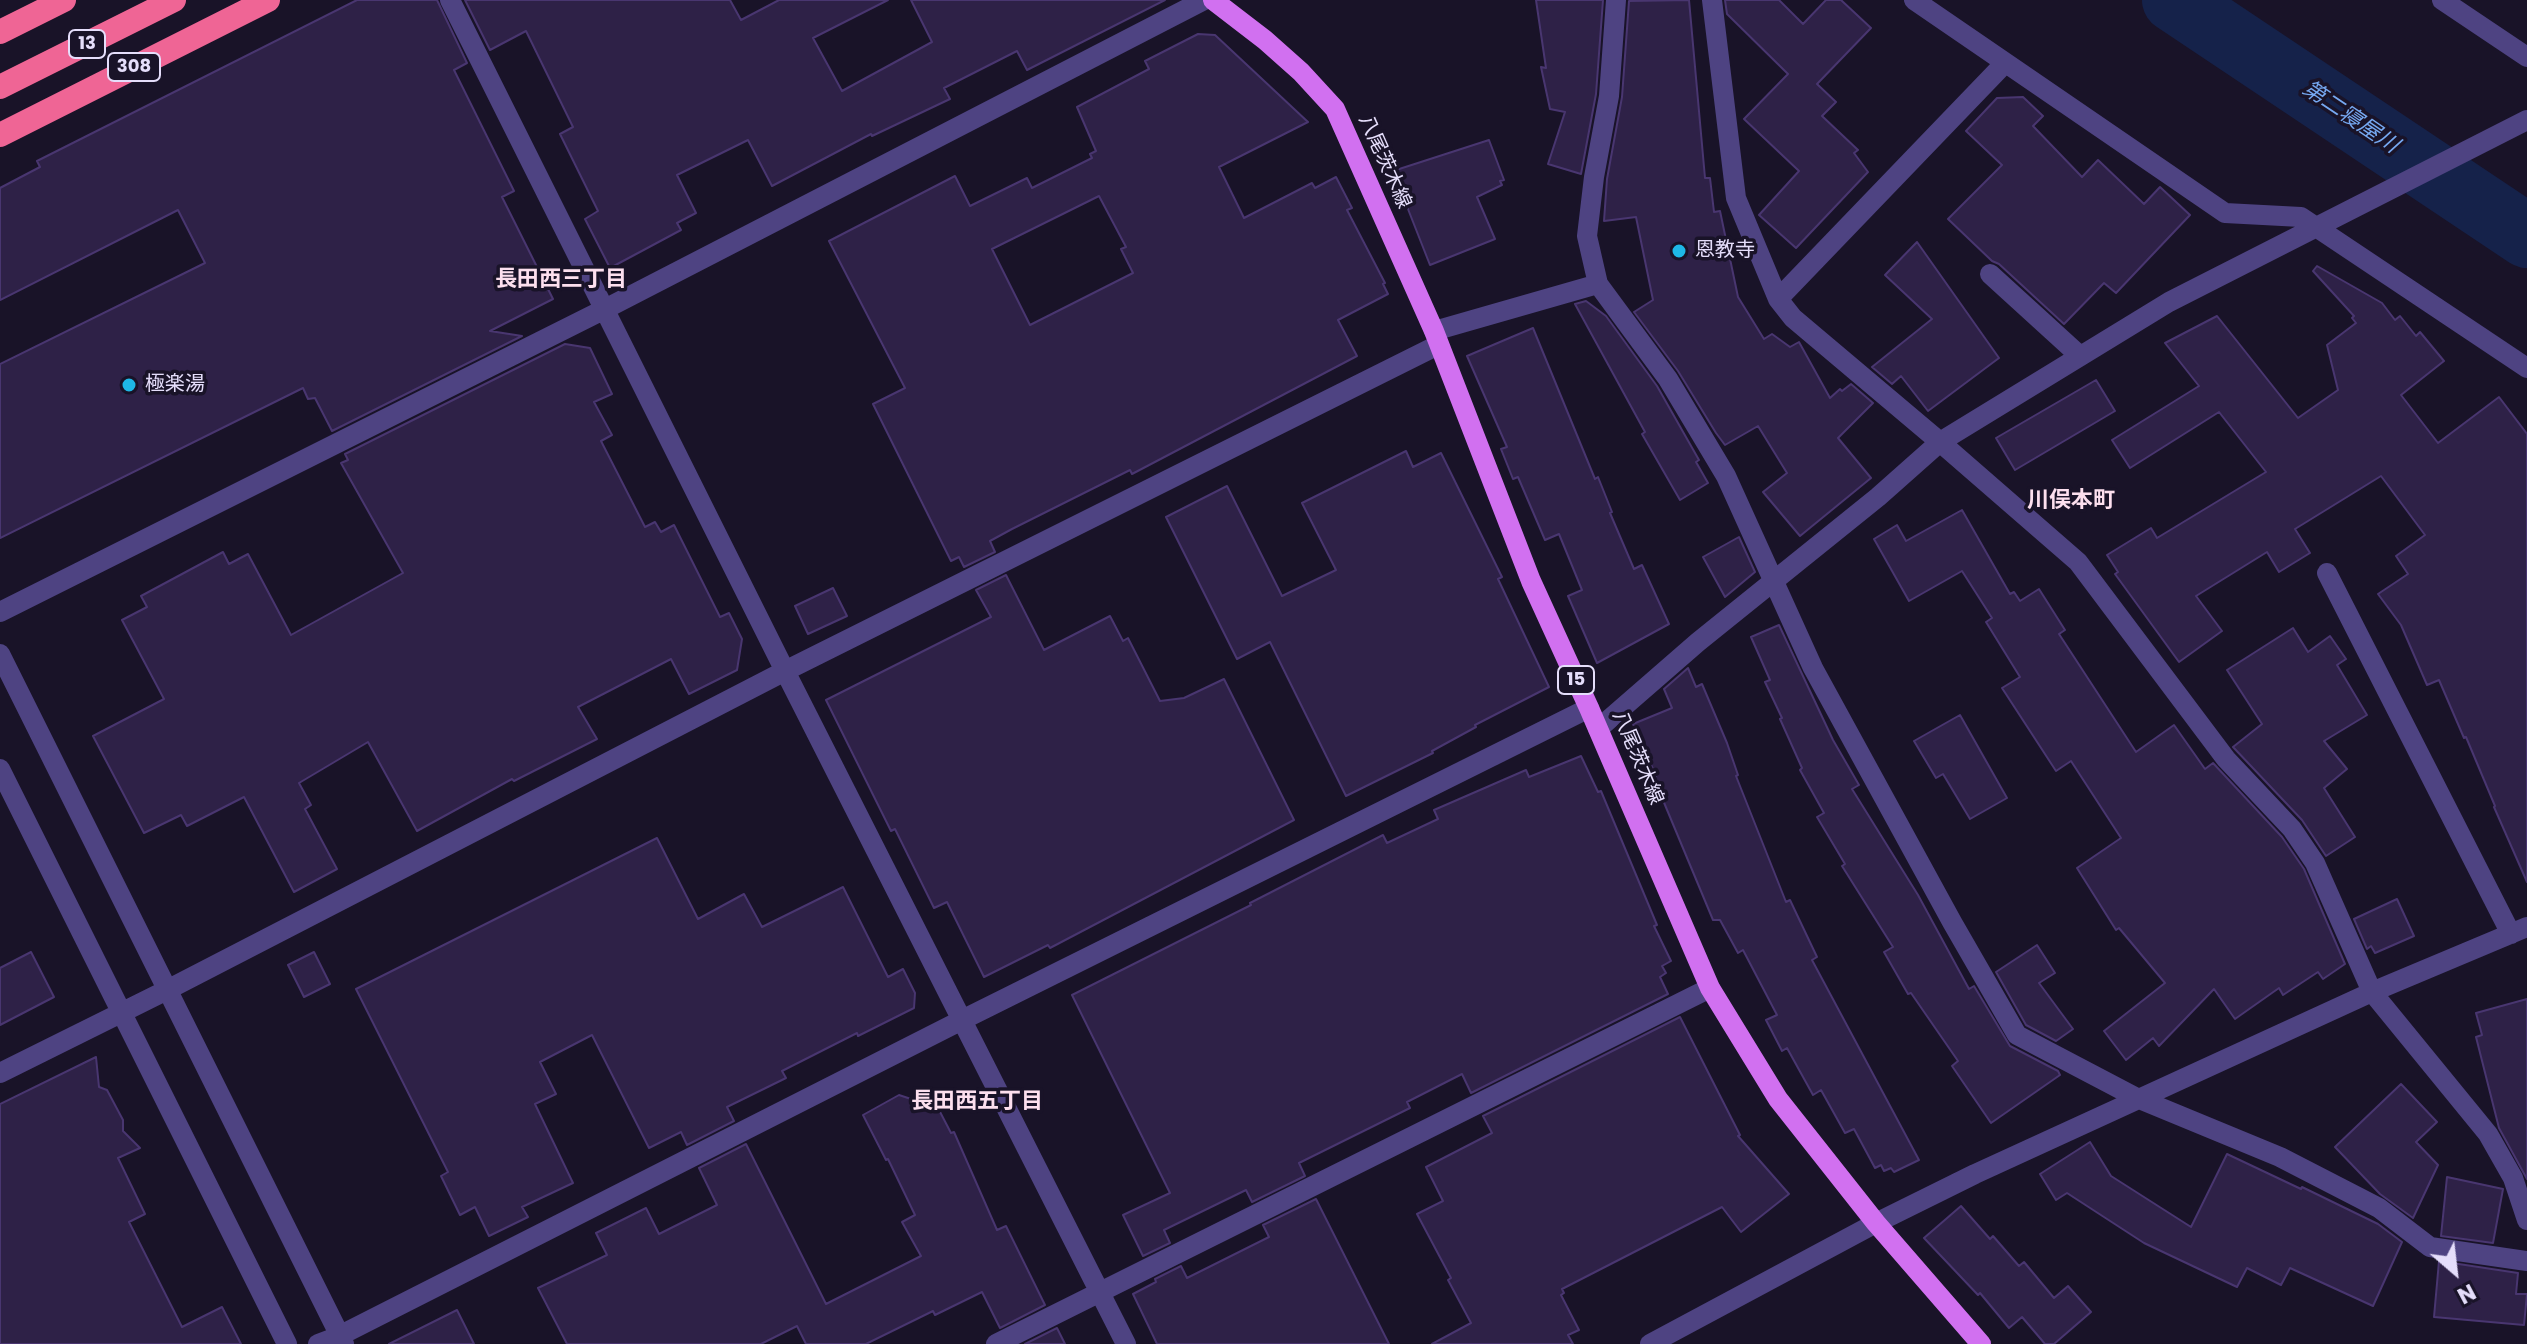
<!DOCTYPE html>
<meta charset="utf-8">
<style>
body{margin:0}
#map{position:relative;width:2527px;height:1344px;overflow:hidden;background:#191328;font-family:Poppins,sans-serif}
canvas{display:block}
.north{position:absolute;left:2415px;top:1232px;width:80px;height:80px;-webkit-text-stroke:6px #191328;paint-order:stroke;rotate:152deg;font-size:22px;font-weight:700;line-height:32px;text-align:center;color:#e5defb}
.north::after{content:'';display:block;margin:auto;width:28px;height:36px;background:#e5defb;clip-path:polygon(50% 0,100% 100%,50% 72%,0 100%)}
</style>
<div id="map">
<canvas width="2527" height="1344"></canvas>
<div class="north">N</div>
</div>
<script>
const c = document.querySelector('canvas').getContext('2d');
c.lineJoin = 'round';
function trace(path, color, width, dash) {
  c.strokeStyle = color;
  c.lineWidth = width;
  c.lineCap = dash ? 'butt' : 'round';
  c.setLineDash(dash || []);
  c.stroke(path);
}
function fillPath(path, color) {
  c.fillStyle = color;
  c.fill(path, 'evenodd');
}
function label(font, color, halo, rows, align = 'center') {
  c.font = font + ' Poppins,"Noto Sans JP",sans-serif';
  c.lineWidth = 7;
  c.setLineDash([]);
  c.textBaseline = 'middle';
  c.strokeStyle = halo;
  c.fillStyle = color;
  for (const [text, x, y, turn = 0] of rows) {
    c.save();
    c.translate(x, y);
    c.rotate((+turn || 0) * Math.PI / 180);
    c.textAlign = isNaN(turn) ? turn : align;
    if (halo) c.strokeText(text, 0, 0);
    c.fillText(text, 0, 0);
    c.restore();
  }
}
const river = new Path2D(`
 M2174 0 2527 236`);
const building = new Path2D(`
 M357 0H437L467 63 454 70 514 191 502 197 553 299 490 331 522 336 332 431 315 398 308 399 303 388 0 538V364L205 263 178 210 0 300V188L40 167 37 161Z
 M465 0H730L741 20 779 0H888L813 38 842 91 932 42 911 0H1165L1027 70 1017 51 944 88 950 99 872 136 871 134 772 186 748 140 677 175 696 213 677 223 681 230 610 268 585 219 598 211 560 134 573 127 526 31 490 50Z
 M1536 0H1603L1596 94 1581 174 1548 164 1565 112 1550 109 1541 67 1546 68Z
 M1689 0 1705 178H1710L1714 212 1720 211 1738 297 1764 339 1772 334 1790 347 1799 342 1830 398 1840 389 1842 391 1851 384 1873 403 1838 438 1871 478 1800 536 1763 492 1787 473 1758 426 1725 445 1716 433 1678 371 1634 312 1653 300 1636 217 1604 221 1607 179 1622 97 1629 1Z
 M1725 0H1779L1803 24 1826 0H1841L1871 28 1817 84 1836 102 1822 116 1858 150 1854 153 1868 172 1796 248 1759 215 1799 171 1744 119 1788 74 1727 14Z
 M1198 34 1215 35 1308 122 1219 167 1244 218 1312 183 1315 188 1336 177 1352 208 1347 210 1385 283 1383 284 1388 294 1338 320 1357 356 1132 474 1130 470 1012 529 990 541 995 552 964 567 959 557 951 561 873 404 905 388 829 241 955 176 970 206 1027 178 1032 188 1092 158 1090 154 1096 151 1077 107 1149 69 1145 61ZM1099 196 1126 247 1121 249 1133 273 1030 325 992 249Z
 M2023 97 2043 116 2033 126 2082 177 2098 160 2144 204 2160 187 2190 215 2116 293 2104 283 2064 324 1999 264 1992 261 1948 219 2002 165 1966 131 1997 98Z
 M1489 140 1504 180 1500 181 1502 185 1477 197 1495 239 1430 265 1393 171Z
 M1917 242 1999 358 1928 411 1901 376 1892 384 1872 367 1932 319 1885 275Z
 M2317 266 2382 303 2395 320 2400 316 2416 336 2420 332 2444 361 2401 395 2438 443 2499 397 2527 434V882L2494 807 2495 806 2466 737 2464 738 2439 680 2427 685 2401 625 2378 594 2408 574 2396 556 2425 535 2381 476 2295 529 2310 553 2279 572 2267 552 2196 596 2222 631 2179 662 2115 574 2118 572 2107 555 2151 528 2157 538 2266 472 2219 412 2130 468 2112 440 2199 386 2165 343 2217 316 2298 418 2338 390 2327 345 2356 323 2352 318 2354 316 2313 271Z
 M1586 301 1606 316 1657 386 1699 460 1696 462 1708 483 1680 500 1642 434 1645 432 1575 304Z
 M1533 328 1595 479 1598 477 1612 512 1610 513 1634 569 1642 565 1669 624 1597 663 1568 596 1582 590 1559 534 1545 540 1518 477 1513 479 1501 449 1507 447 1467 356Z
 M565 344 590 348 612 394 594 402 612 435 601 441 645 527 655 522 661 532 674 525 720 617 729 613 742 639 737 670 689 694 671 659 578 707 597 739 514 781 512 779 417 831 368 742 299 783 311 805 305 809 337 869 294 892 244 797 187 826 181 815 144 833 93 736 164 699 122 620 147 607 141 596 223 552 229 564 248 554 291 635 403 573 341 463 348 460 345 454Z
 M2096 380 2115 411 2015 470 1996 438Z
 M1406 451 1413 467 1441 453 1502 577 1498 579 1549 687 1475 725 1476 727 1432 751 1433 753 1346 796 1270 642 1237 659 1166 517 1227 486 1282 596 1336 570 1302 503Z
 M1962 510 2010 594 2014 592 2020 601 2039 589 2065 630 2059 634 2136 752 2174 725 2205 769 2213 763 2282 837 2304 869 2345 964 2323 979 2318 972 2283 995 2279 988 2235 1019 2214 989 2159 1046 2153 1038 2126 1060 2104 1031 2165 983 2119 928 2116 930 2077 868 2121 838 2071 761 2056 771 2002 688 2020 677 1986 622 1992 618 1962 571 1909 601 1874 539 1897 525 1906 541Z
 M1739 537 1755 572 1725 597 1703 557Z
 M1006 575 1044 650 1110 616 1123 641 1128 638 1160 701 1184 698 1224 679 1294 820 1050 948 1048 945 984 977 947 902 934 908 895 829 891 831 826 700 991 617 976 590Z
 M833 588 847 616 808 634 795 606Z
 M1779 625 1833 740 1859 785 1852 789 1918 895 1969 989 1974 986 2010 1046 2058 1071 2060 1075 1991 1123 1952 1066 1958 1061 1911 993 1908 994 1884 952 1893 947 1842 866 1845 864 1817 817 1824 813 1800 770 1802 768 1780 719 1782 718 1765 682 1770 680 1751 637Z
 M2293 628 2308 652 2330 636 2346 659 2337 665 2367 715 2324 741 2347 769 2324 788 2355 837 2326 856 2302 820 2233 747 2262 724 2227 670Z
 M1688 668 1696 687 1702 684 1727 743 1738 775 1736 776 1786 902 1790 900 1817 957 1812 960 1919 1160 1894 1172 1891 1168 1884 1171 1881 1165 1875 1168 1854 1129 1845 1133 1821 1090 1813 1095 1787 1048 1782 1051 1766 1020 1777 1015 1743 950 1738 953 1720 920H1713L1665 805 1654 777 1656 776 1633 724 1672 708 1664 689Z
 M1960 715 2007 798 1970 819 1943 774 1936 778 1914 741Z
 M1581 756 1598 792 1601 791 1657 925 1654 926 1671 961 1662 966 1666 973 1660 977 1668 994 1471 1093 1462 1074 1407 1102 1410 1108 1299 1163 1305 1176 1252 1202 1246 1190 1164 1230 1170 1243 1143 1256 1123 1215 1170 1193 1072 995 1251 905 1250 903 1383 835 1387 843 1438 819 1434 810 1526 770 1529 777Z
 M657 838 698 919 744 894 762 927 843 887 888 977 903 969 915 993 914 1008 858 1036 857 1033 782 1071 786 1078 727 1107 734 1121 687 1145 681 1132 649 1148 592 1035 540 1062 556 1094 535 1104 573 1183 522 1207 528 1217 489 1236 475 1207 460 1215 441 1176 448 1172 356 989Z
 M2397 899 2414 936 2375 953 2371 946 2367 949 2354 919Z
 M2037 945 2055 973 2039 983 2073 1029 2056 1041 2026 1025 1996 972Z
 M31 952 54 997 0 1025V968Z
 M314 952 330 984 304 997 288 965Z
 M2527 999V1179L2499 1128 2476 1037 2482 1035 2476 1013Z
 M1680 1017 1740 1135 1738 1136 1789 1194 1741 1232 1722 1207 1562 1289 1564 1293 1561 1295 1579 1330 1568 1335 1573 1344H1432L1471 1323 1448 1280 1451 1278 1417 1214 1443 1201 1426 1167 1492 1133 1483 1116Z
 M96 1057 99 1087 107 1090 123 1120V1131L140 1148 118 1158 145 1214 129 1222 182 1327 222 1307 241 1344H0V1104Z
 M2401 1084 2437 1122 2416 1142 2438 1165 2413 1218 2380 1194 2335 1147Z
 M899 1095 938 1108 951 1133 954 1132 997 1230 1006 1226 1045 1305 1000 1328 982 1292 935 1315 933 1311 866 1344H806L797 1326 761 1344H567L538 1288 607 1255 596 1233 646 1208 659 1234 717 1205 699 1168 746 1144 826 1304 921 1256 902 1222 915 1215 888 1159 886 1160 863 1115Z
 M2090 1142 2111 1176 2191 1227 2227 1154 2301 1189 2302 1187 2378 1224 2402 1242 2373 1306 2290 1268 2281 1285 2247 1268 2237 1287 2144 1243 2067 1193 2056 1200 2040 1174Z
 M2447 1177 2503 1189 2493 1243 2441 1236Z
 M1316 1199 1389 1344H1157L1133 1294 1156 1282 1155 1279 1181 1266 1187 1278 1269 1237 1263 1225Z
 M1961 1206 1990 1239 1993 1236 2019 1266 2024 1262 2054 1298 2068 1286 2091 1312 2054 1344H2045L2022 1317 2009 1328 1980 1293 1978 1295 1924 1238Z
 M2439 1261 2518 1273 2516 1294H2527L2524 1325 2434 1317Z
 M457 1310 474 1344H389Z
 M1057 1328 1065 1344H1025Z`);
const minor = new Path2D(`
 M450 0 785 671 1126 1344
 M1616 0 1609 96 1594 177 1587 236 1598 284 1668 379 1726 476 1813 668 1952 922 2017 1035 2137 1098 2280 1157 2379 1208 2430 1247 2527 1261
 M1712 0 1736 198 1778 299 1793 318 1940 442 2078 562 2226 759 2292 829 2315 863 2372 992 2488 1134 2513 1178 2527 1220
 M1914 0 2225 213 2301 217 2527 368
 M2442 0 2527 57
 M1990 274 2080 356
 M1778 299 2005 63
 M1434 331 1598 284
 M2327 573 2511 934
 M0 612 605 309 1204 0
 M0 654 344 1344
 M1598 729 1698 642 1878 497 1940 442 2169 302 2527 120
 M0 769 287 1344
 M0 1073 167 990 785 671 1438 345
 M318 1344 339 1336 962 1020 1589 708
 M996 1344 1710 988
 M1650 1344 1876 1223 1975 1174 2372 992 2527 927`);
const major = new Path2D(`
 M1213 0 1265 40 1301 72 1335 109 1434 331 1531 581 1589 708 1710 988 1778 1099 1876 1223 1981 1344`);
const highway = new Path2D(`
 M0 32 64 0
 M0 87 174 0
 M0 135 268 0`);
const markers = [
 [1679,251,8,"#1eb8e7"],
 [129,385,8,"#1eb8e7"]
];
const shields = [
 [87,44,36],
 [134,67,52],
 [1576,680,36]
];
const shieldNames = [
 ["13",87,44],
 ["308",134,67],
 ["15",1576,680]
];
const streetNames = [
 ["八尾茨木線",1384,162,66],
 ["八尾茨木線",1637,758,67]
];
const poiNames = [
 ["恩教寺",1695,251],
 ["極楽湯",145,385]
];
const waterNames = [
 ["第二寝屋川",2350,118,34]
];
const neighbourhoodNames = [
 ["長田西三丁目",561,280],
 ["川俣本町",2071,501],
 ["長田西五丁目",977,1102]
];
trace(river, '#15224a', 64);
fillPath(building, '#2e2147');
trace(building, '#493670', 2);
trace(minor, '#4e4382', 20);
trace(major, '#d170f0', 20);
trace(highway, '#ef6595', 24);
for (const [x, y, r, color] of markers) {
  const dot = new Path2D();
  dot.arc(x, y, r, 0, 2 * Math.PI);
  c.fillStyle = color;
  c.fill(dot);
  trace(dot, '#191328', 3);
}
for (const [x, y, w] of shields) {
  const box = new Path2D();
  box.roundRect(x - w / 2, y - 14, w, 28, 6);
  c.fillStyle = '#191328';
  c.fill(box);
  trace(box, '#e5defb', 2);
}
label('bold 18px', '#e5defb', null, shieldNames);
label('20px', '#e5defb', '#191328', streetNames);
label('20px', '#e5defb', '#191328', poiNames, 'left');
label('italic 22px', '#76a8f1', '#191328', waterNames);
label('bold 22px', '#fcdfee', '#191328', neighbourhoodNames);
</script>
